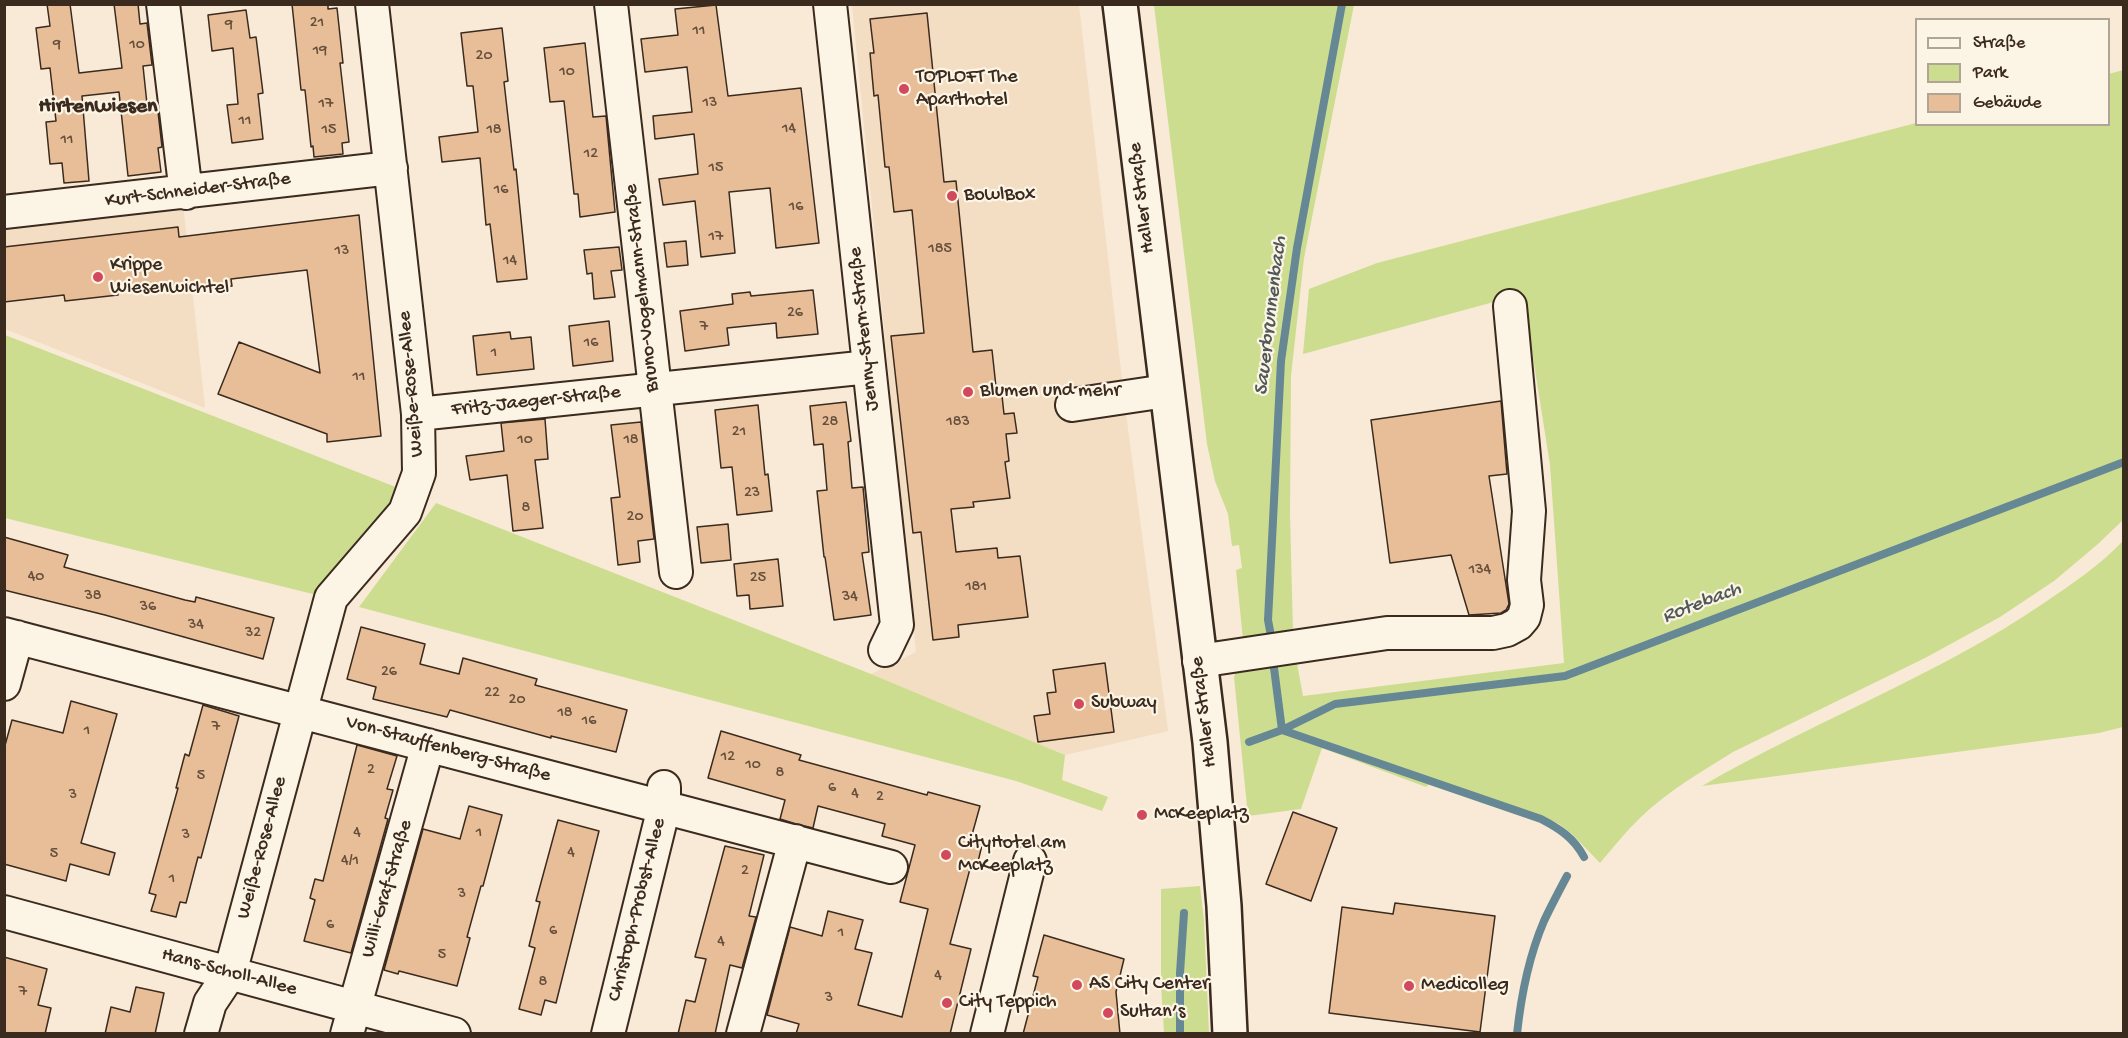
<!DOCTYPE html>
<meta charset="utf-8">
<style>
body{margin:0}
#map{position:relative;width:2128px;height:1038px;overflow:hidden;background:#f8ead6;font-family:"Gochi Hand",sans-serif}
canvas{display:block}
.frame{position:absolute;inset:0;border:6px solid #3b2a1e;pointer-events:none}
.legend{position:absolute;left:1915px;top:18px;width:195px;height:108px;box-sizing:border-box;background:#fcf5e5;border:2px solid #afa495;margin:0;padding:8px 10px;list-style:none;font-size:18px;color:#3b2a1e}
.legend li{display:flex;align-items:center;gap:12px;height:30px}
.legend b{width:30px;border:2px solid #afa495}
</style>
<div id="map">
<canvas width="2128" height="1038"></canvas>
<div class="frame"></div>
<ul class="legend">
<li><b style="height:8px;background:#fcf5e5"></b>Straße</li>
<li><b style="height:16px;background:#cddd90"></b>Park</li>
<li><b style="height:16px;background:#e8be98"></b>Gebäude</li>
</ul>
</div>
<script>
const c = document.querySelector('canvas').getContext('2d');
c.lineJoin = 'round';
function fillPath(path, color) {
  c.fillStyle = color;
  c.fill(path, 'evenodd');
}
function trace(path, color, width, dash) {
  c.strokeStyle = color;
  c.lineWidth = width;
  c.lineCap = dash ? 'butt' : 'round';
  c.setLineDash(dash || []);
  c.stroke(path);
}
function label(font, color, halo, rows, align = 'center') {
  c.font = font + ' "Gochi Hand",sans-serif';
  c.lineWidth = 4.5;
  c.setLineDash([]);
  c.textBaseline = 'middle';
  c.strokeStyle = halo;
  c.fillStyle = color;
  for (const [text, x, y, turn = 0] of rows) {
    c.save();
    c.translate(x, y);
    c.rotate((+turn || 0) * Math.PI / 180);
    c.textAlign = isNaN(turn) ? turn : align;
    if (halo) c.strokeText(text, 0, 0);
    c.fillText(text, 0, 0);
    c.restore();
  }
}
const built = new Path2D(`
 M852 5H1079L1125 406 1168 731 1065 755 871 674 916 652Z
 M183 204 205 408 5 329 4 226Z`);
const green = new Path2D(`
 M1154 5H1354L1304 258 1291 376 1290 513 1293 633 1243 640 1236 570 1242 568 1239 545 1232 546 1228 514 1215 481 1207 444Z
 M2123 70V520L2098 544 2054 581 2000 617 1925 658 1733 752C1701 772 1668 791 1641 817 1626 831 1613 848 1600 863L1571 833 1559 824 1541 816 1434 779 1426 787 1322 748 1301 809 1248 816 1234 677 1236 670 1296 658 1303 696 1564 663 1550 465 1523 294 1303 354 1309 289 1377 263 1916 123 2108 124 2109 74Z
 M5 335 401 489 321 596 5 518Z
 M436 503 871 674 1065 755 1062 780 1108 797 1102 811 1016 781 359 607Z
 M2123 541V727L2099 733 1702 786C1814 721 1937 676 2044 603 2072 584 2100 565 2123 541Z
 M1200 886 1204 921 1209 1033H1164L1161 985V889Z`);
const stream = new Path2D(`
 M1271 636 1268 620 1281 361 1297 248 1342 4
 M1274 668 1282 730
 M1282 730 1541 819C1560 829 1574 838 1584 857
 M1249 742 1282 730 1335 704 1565 676 2124 462
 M1180 1034V973L1184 913
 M1517 1034C1521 996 1529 956 1544 921 1551 906 1559 891 1567 876`);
const building = new Path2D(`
 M47 4H70L79 73 122 68 114 4H138L140 24 147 23 152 65 143 66 147 104 157 103 162 147 158 148 161 172 128 176 119 92 82 96 89 181 64 183 62 163 50 164 46 122 56 121 50 68 41 69 36 28 50 26Z
 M292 4H328V9L337 8 343 63H340L349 142 342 143 343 154 314 157 313 146 311 147 305 90H301Z
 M716 5 728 96 801 88 819 243 776 248 770 188 729 192 735 253 701 257 695 201 663 205 659 179 698 174 694 134 655 139 653 116 692 112 687 67 645 72 641 39 678 35 675 9Z
 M246 10 250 38 256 37 263 93 258 94 263 139 232 143 227 105 238 104 233 48 212 51 208 15Z
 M927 13 944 182 956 181 973 352 992 350 996 387H1001L1004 414 1014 413 1017 433 1006 434 1009 461 1005 462 1010 498 973 502 974 507 951 509 956 552 997 548 998 558 1020 556 1028 617 958 625 959 637 933 640 921 532 913 533 891 336 924 333 912 210 894 212 889 167H885L878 95 874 96 870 53H874L870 19Z
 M502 28 508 81 504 82 514 170 516 169 527 279 497 282 490 224 486 225 480 158 442 162 439 137 478 132 473 86H467L461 33Z
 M585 43 593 117 606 116 615 212 580 217 578 194H574L564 101 550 102 544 48Z
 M359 215 381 436 327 442V434L218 394 239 342 320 373 307 270 231 279 232 286 211 289 210 284 168 289 167 283 118 289V295L65 301 64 295 4 302V247L178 227 179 237Z
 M686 241 688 265 667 267 664 243Z
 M619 247 622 270 611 271 615 297 594 299 592 273 587 274 584 250Z
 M813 290 818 334 777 338 776 323 727 328 729 345 685 351 680 311 733 304 732 294 750 292 751 296Z
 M609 321 613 361 573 366 569 326Z
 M510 332 511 339 531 337 534 369 477 375 473 336Z
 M1501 401 1507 474 1489 476 1509 604 1506 610 1501 613 1469 615 1451 555 1390 563 1371 420Z
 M846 402 851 441 848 442 852 488 863 487 869 552 862 553 871 615 834 620 825 557H824L817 491 827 490 823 444 814 445 810 406Z
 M758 405 765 475 768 474 772 511 737 515 732 467 721 468 715 410Z
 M545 419 548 459 535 460 543 528 513 531 507 475 470 480 466 456 504 451 501 423Z
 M641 422 654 539 638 541 640 562 618 565 611 498 620 497 611 425Z
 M728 524 731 560 701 563 697 527Z
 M4 537 68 555 64 567 185 600 195 602 196 597 274 618 263 659 105 615 4 590Z
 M778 559 783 606 750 609 749 595 737 596 734 564Z
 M361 627 425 644 420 664 459 674 463 658 537 679 535 685 627 710 616 752 551 736V738L450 710 447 717 373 699 376 687 347 679Z
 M1105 663 1114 732 1038 742 1034 716 1050 714 1047 693 1056 692 1053 670Z
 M71 701 117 714 81 843 115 853 109 875 70 864 66 881 4 864V749L12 720 63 733Z
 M203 705 239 716 201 858 198 857 186 903 180 902 176 917 151 911 156 895 149 893 178 788H176L185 754 189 756Z
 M721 731 801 755 799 760 927 795 928 792 980 806 970 842 982 845 977 866 971 865 950 944 971 949 950 1034H796L799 1024 767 1015 790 927 822 936 828 911 863 920 855 949 872 953 858 1005 902 1017 928 909 900 902 915 845 882 836 885 824 818 806 813 828 796 824 780 819 785 800 708 778Z
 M357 745 397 756 387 789 393 790 385 818 388 819 351 953 304 941 315 900 310 898 315 879 323 881Z
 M469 806 502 815 483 886H481L467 937 470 938 457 986 399 971 398 974 384 970 423 829 460 839Z
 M1293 812 1337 828 1311 901 1266 884Z
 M558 820 599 831 556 1003 545 1000 541 1015 519 1009 535 948 529 946 540 902 536 901Z
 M725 846 764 855 749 916 756 917 742 968 730 965 715 1034H678L686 1000 695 1002 706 959 695 957Z
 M1395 903 1495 916 1480 1032 1329 1013 1342 907 1393 914Z
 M1044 935 1124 959 1116 992 1120 1034H1023L1038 977 1033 976Z
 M4 957 47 969 38 1005 51 1008 45 1034H4Z
 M136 987 164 993 155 1034H105L111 1007 130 1012Z`);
const minor = new Path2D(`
 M163 4 186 193
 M611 4 676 572
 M830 4 897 625 885 650
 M4 212 391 168
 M1072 405 1166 391
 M418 414 869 367
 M4 634 891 867
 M1199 661 1387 633H1493L1507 630 1518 624 1524 617 1527 605 1524 580 1529 511 1510 306
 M4 684 17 637
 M4 912 454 1034
 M201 1034 210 1003 230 973 331 598 405 512 419 473 418 414 372 4
 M347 1034 428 745
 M608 1034 664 807V787
 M743 1034 795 841
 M987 1034 1030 861`);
const major = new Path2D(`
 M1120 4 1210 742 1224 906 1230 1034`);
const markers = [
 [904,89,6,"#d1495b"],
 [952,196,6,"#d1495b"],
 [98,277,6,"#d1495b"],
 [968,392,6,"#d1495b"],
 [1079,704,6,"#d1495b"],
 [1142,815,6,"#d1495b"],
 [946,855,6,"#d1495b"],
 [1077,985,6,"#d1495b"],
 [1409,986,6,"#d1495b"],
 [947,1003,6,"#d1495b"],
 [1108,1013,6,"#d1495b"]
];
const numberNames = [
 ["21",317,24],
 ["9",229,26],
 ["11",699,32],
 ["9",57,46],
 ["10",137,46],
 ["19",320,52],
 ["20",484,57],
 ["10",567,73],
 ["13",710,104],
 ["17",326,105],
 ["11",245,122],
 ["14",789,130],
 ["15",329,131],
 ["18",494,131],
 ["11",67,141],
 ["12",591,155],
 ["15",716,169],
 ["16",501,191],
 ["16",796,208],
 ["17",716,238],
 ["185",940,250],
 ["13",342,252],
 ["14",510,262],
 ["26",795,314],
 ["7",704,328],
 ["16",591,344],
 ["1",494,354],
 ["11",359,378],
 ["28",830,423],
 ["183",958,423],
 ["21",739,433],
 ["10",525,441],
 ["18",631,441],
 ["23",752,494],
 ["8",526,509],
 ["20",635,518],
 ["134",1480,571],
 ["40",36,578],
 ["25",758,579],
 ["181",976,588],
 ["38",93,597],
 ["34",850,598],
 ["36",148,608],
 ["34",196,626],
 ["32",253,634],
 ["26",389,673],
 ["22",492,694],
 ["20",517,701],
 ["18",565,714],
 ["16",589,722],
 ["7",216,728],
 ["1",87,732],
 ["12",728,758],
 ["10",753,766],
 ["2",371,771],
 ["8",780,774],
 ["5",201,777],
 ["6",832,789],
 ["4",855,795],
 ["3",73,796],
 ["2",880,798],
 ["4",357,834],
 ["1",479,834],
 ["3",186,836],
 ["4",571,854],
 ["5",54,855],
 ["4/1",350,862],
 ["2",745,872],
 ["1",172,880],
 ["3",462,895],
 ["6",330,926],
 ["6",553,932],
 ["1",841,934],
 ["4",721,943],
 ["5",442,956],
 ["4",938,977],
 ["8",543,983],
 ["7",23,993],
 ["3",829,999]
];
const poiNames = [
 ["TOPLOFT The",916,78],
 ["Aparthotel",916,101],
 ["BowlBox",964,196],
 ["Krippe",110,266],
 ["Wiesenwichtel",110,289],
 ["Blumen und mehr",980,392],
 ["Subway",1091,704],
 ["McKeeplatz",1154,815],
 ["CityHotel am",958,844],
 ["McKeeplatz",958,867],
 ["AS City Center",1089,985],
 ["Medicolleg",1421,986],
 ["City Teppich",959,1003],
 ["Sultan’s",1120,1013]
];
const streetNames = [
 ["Kurt-Schneider-Straße",198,191,-7],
 ["Haller Straße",1143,198,-97],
 ["Bruno-Vogelmann-Straße",643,288,-96],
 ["Jenny-Stern-Straße",865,329,-96],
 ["Weiße-Rose-Allee",412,384,-95],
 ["Fritz-Jaeger-Straße",536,402,-6],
 ["Haller Straße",1205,712,-97],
 ["Von-Stauffenberg-Straße",448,750,15],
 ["Weiße-Rose-Allee",263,848,-75],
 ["Willi-Graf-Straße",388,889,-74],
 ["Christoph-Probst-Allee",638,910,-76],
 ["Hans-Scholl-Allee",229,973,15]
];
const waterNames = [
 ["Sauerbrunnenbach",1272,316,-83],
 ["Rotebach",1702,604,-21]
];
const quarterNames = [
 ["Hirtenwiesen",98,108]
];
fillPath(built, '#f3ddc3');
fillPath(green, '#cddd90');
trace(stream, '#668894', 8);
fillPath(building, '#e8be98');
trace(building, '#3b2a1e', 1.5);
trace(minor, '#3b2a1e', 36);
trace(major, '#3b2a1e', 38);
trace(minor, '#fcf5e5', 32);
trace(major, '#fcf5e5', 33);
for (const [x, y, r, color] of markers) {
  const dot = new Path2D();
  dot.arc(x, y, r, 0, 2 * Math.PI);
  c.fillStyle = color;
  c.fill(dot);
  trace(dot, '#fcf5e5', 2);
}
label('16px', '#664f3c', null, numberNames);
label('20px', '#3b2a1e', '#fcf5e5', poiNames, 'left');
label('20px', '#3b2a1e', '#fcf5e5', streetNames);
label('italic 21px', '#505959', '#fcf5e5', waterNames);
label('bold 22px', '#3b2a1e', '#fcf5e5', quarterNames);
</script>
